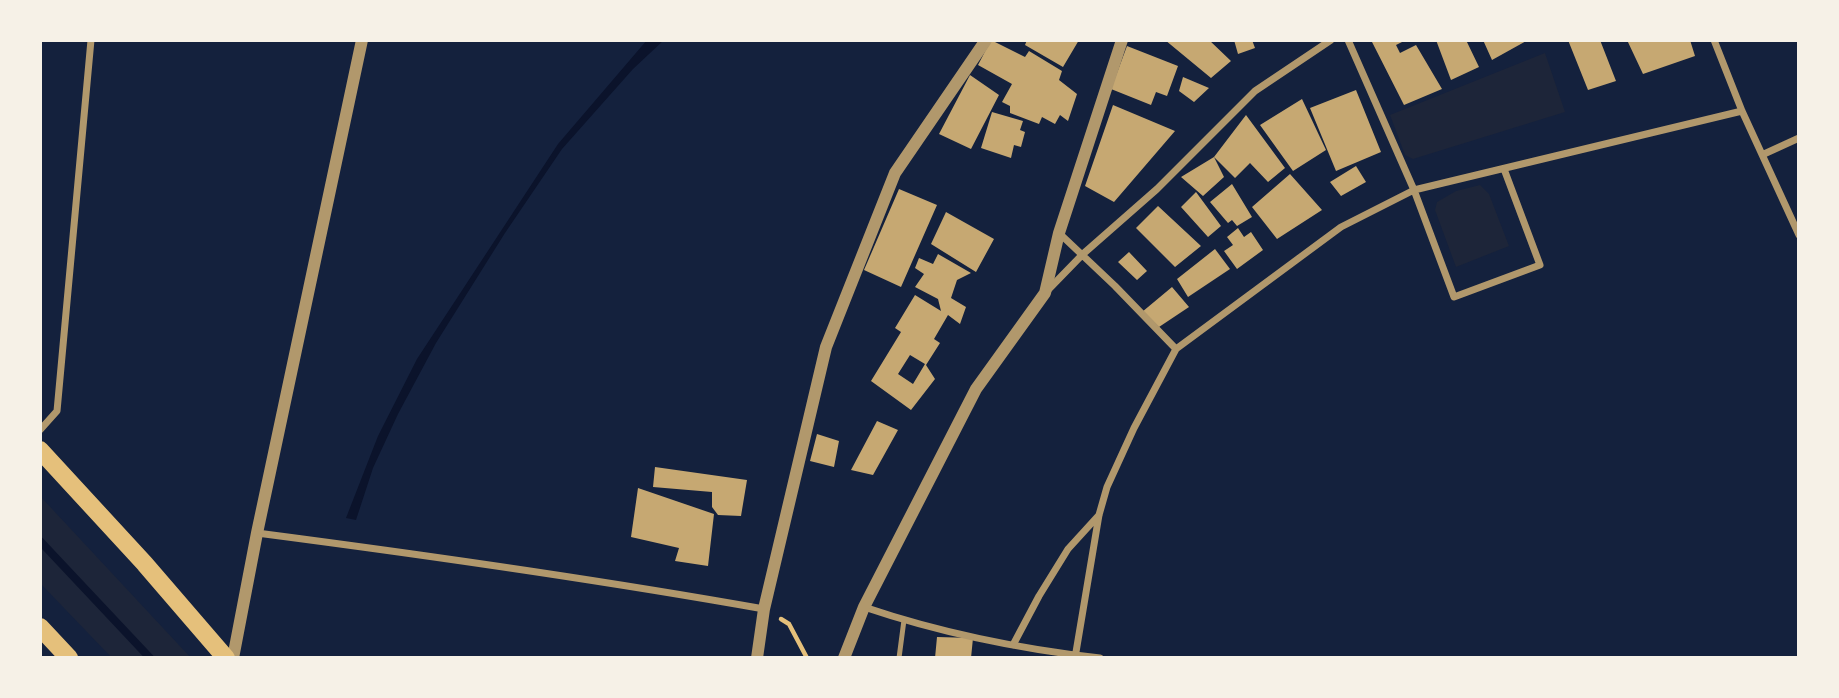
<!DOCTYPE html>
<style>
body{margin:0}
#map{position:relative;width:1839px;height:698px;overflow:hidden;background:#14213d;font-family:Jost,sans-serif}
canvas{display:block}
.frame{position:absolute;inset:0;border:42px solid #f6f1e7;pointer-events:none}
</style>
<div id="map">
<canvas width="1839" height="698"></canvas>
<div class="frame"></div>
</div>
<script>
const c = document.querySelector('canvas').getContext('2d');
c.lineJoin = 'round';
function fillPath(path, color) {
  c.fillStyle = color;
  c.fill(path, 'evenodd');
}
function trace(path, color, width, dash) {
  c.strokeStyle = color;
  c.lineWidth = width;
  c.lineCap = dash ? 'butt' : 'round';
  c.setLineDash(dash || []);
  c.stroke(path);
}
const green = new Path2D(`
 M1545 53 1565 112 1413 159 1405 155 1390 115Z
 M1480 185 1489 194 1509 246 1456 267 1435 210 1437 202 1456 191Z
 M40 496 191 658H112L40 583Z`);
const water = new Path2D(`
 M647 40H664L633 69 562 149 505 233 436 343 398 414 373 468 356 520 346 518 378 436 417 359 558 144Z`);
const stream = new Path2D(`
 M40 541 150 658`);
const building = new Path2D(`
 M991 40 1025 57 1029 51 1062 71 1059 80 1077 94 1068 121 1060 115 1055 124 1042 117 1039 124 1010 113V106L1002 102 1012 84 978 65Z
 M1027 40H1079L1063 67 1025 45Z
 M1165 40H1209L1231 61 1211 78Z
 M1234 40H1252L1255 48 1238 54Z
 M1371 40H1406L1396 45 1400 53 1416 45 1442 89 1404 105Z
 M1436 40H1466L1479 67 1451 80Z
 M1483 40H1528L1492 60Z
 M1568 40H1600L1616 81 1588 90Z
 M1627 40H1690L1695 56 1643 74Z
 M1127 46 1178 66 1167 96 1156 92 1151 105 1111 89Z
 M970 75 999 95 971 149 939 134Z
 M1183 77 1209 88 1194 102 1179 91Z
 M1356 90 1381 152 1336 171 1310 108Z
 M1302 99 1326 150 1293 171 1260 125Z
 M1113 105 1175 131 1114 202 1085 186Z
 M992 112 1023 121 1020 130 1025 132 1021 147 1014 145 1011 158 981 148Z
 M1246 115 1285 168 1268 182 1250 163 1235 178 1214 157 1224 177 1203 196 1181 177 1214 157Z
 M1356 166 1366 182 1341 196 1330 182Z
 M1290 174 1322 210 1277 239 1252 207Z
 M1232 184 1252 217 1237 226 1232 220 1228 223 1210 202Z
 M899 189 937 205 901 287 864 270Z
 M1196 192 1221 226 1208 237 1181 207Z
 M1158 206 1201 246 1175 267 1136 228Z
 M946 212 994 239 976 272 931 244Z
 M1238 228 1244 237 1251 232 1263 250 1237 269 1224 251 1233 245 1227 237Z
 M1215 249 1230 269 1188 297 1177 279Z
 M1129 252 1147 271 1137 280 1118 262Z
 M938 254 971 273 957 280 951 298 966 307 960 324 948 315 934 339 940 343 926 365 935 379 911 410 871 381 901 332 895 328 915 295 941 311 938 299 915 287 924 274 915 268 919 258 933 264ZM910 355 925 364 913 384 898 374Z
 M1172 287 1189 307 1159 327 1142 312Z
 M877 421 898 430 873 475 851 470Z
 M817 434 839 441 834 467 810 461Z
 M655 467 747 480 741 516 718 515 712 507V492L653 487Z
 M638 488 714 514 708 566 675 561 679 548 631 537Z
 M937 637 973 638 971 658H935Z`);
const path = new Path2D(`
 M781 619 789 624 807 658`);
const service = new Path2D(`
 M899 658 904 620`);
const minor = new Path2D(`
 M1348 40 1414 190 1454 297 1540 265 1504 169
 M1714 40 1742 111 1799 235
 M1764 154 1799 138
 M1059 233 1115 286 1176 349
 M1048 290 1083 254 1157 189 1255 91 1331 40
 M40 430 57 411 91 40
 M257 533C426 555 595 579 764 609
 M864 607C941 633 1020 649 1100 658
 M1013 645 1039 596 1068 549 1099 515
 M1075 658 1099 515 1107 487 1134 428 1176 349 1341 227 1414 190 1742 111`);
const tertiary = new Path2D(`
 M233 658 257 533 362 40
 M757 658 764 609 826 347 895 173 986 40
 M844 658 864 607 976 389 1045 293 1059 233 1122 40`);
const primary = new Path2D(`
 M40 450 145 564 226 658
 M40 627 69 658`);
fillPath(green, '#1d2539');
fillPath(water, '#0b132b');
trace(stream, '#0b132b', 8);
fillPath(building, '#c6a872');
trace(path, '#e5c07b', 4.5);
trace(service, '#b1986c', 5);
trace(minor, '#b1986c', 7);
trace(tertiary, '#b1986c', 12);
trace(primary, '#e5c07b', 18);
</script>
